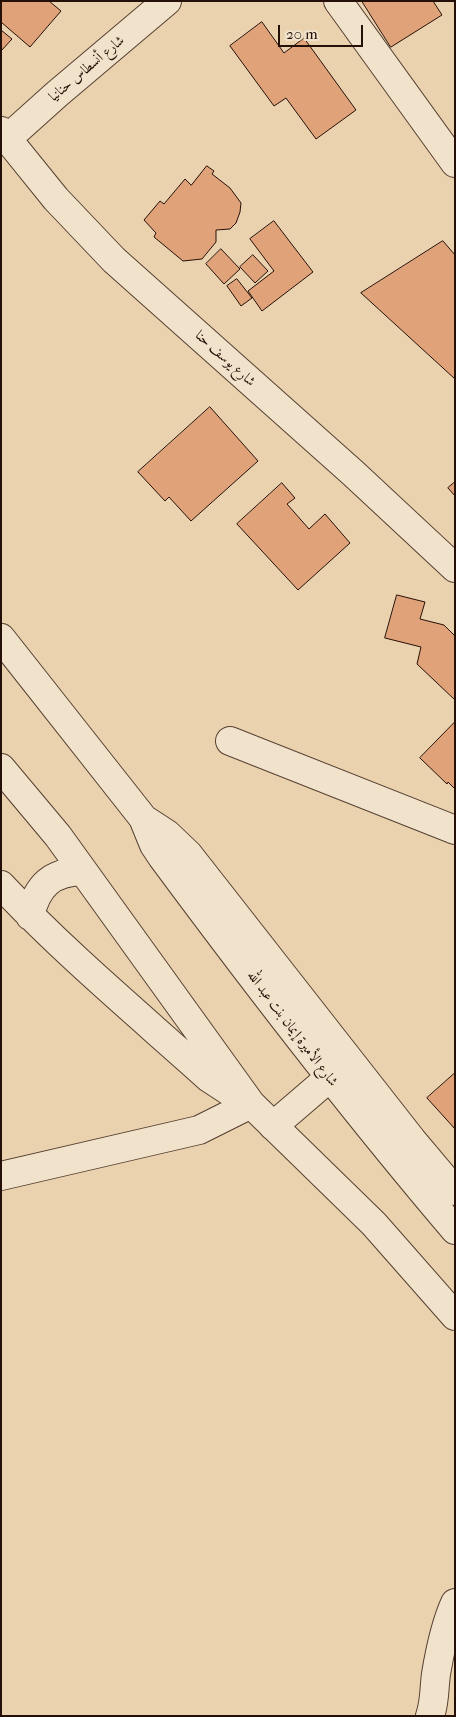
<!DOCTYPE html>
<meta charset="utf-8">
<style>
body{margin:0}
#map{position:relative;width:456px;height:1717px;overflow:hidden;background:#ead2af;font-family:"IM FELL French Canon",serif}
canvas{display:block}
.frame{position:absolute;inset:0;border:2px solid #251008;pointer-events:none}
.scale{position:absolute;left:278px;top:25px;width:85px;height:22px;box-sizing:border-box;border:2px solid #251008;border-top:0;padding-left:6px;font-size:15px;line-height:18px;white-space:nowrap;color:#251008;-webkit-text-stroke:4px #f1e2cb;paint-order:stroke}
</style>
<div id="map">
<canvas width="456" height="1717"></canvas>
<div class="frame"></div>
<div class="scale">20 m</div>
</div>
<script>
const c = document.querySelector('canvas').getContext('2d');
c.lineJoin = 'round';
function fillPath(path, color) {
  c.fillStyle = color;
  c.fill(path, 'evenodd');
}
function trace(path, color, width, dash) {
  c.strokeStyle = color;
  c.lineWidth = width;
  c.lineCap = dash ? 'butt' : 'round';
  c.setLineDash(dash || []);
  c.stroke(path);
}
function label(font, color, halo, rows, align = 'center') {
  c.font = font + ' "IM FELL French Canon",Amiri,serif';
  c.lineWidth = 4;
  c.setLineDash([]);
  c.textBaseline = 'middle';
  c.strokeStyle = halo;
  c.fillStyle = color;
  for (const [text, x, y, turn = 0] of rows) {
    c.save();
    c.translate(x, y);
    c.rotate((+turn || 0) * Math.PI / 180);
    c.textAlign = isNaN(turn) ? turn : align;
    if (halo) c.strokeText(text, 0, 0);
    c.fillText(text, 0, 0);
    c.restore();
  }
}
const building = new Path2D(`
 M1 1H49L61 11 30 47 1 22Z
 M362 1H433L442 15 391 47Z
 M262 22 284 53 304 38 356 110 316 139 286 98 274 106 230 46Z
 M1 30 12 39 1 51Z
 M207 166 214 171 212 174 230 188 241 203 240 212 236 223 230 229 216 230V242L202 259 183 261 154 237 156 233 144 220 160 201 164 204 185 179 191 185Z
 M274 221 313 272 262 311 248 291 274 271 250 239Z
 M443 241 455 255V379L361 293Z
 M221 249 240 269 224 284 206 264Z
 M253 255 268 271 255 283 240 267Z
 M237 279 252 298 241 306 227 286Z
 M210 407 258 461 191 521 169 497 165 501 138 472Z
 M455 482V496L448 488Z
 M282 483 295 498 287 504 309 529 325 514 350 543 298 590 237 524Z
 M397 595 425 602 420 619 444 625 455 636V700L417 664 421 647 385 638Z
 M455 722V789L448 782 447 784 420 758Z
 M455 1073V1129L427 1098Z`);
const minor = new Path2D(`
 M338 1 455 163
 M1 131 56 199 114 260 353 473 455 568
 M8 138 57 94 167 1
 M1 638 143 818 154 845 162 857C256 984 352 1109 455 1230
 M230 741 455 830
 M1 768 58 836 251 1104 374 1224 455 1316
 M144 819 167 834 188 854 412 1140 455 1191
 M1 885C60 948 126 1004 190 1061L209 1078 235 1095
 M30 916C37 885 52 872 83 871
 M273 1126 329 1078
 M1 1176 199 1130 251 1104
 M430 1716C435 1702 434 1688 436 1674 440 1650 445 1625 455 1603`);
const streetNames = [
 ["شارع أنسطاس حنانيا",87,69,-40],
 ["شارع يوسف حنا",225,359,42],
 ["شارع الأميرة إيمان بنت عبد الله",292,1029,53]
];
fillPath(building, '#e0a279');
trace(building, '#251008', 1);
trace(minor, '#564032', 30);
trace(minor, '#f1e2cb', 28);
label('14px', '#251008', '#f1e2cb', streetNames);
</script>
